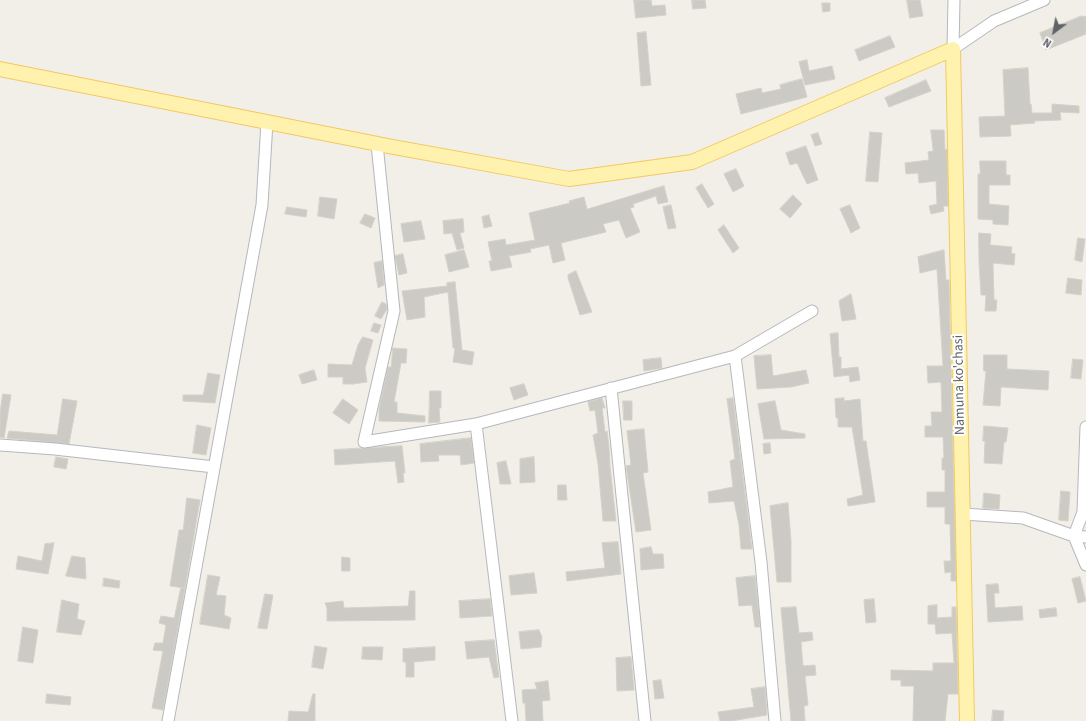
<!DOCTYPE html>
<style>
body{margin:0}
#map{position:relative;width:1086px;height:721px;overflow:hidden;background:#f1efe8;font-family:"Source Sans 3",sans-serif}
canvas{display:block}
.north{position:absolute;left:1034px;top:12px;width:40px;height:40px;-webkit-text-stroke:3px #fff;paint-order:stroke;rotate:212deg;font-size:11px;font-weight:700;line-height:16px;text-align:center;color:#5f6368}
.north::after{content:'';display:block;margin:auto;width:14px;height:18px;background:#5f6368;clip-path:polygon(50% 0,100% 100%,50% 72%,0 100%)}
</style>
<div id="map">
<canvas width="1086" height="721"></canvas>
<div class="north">N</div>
</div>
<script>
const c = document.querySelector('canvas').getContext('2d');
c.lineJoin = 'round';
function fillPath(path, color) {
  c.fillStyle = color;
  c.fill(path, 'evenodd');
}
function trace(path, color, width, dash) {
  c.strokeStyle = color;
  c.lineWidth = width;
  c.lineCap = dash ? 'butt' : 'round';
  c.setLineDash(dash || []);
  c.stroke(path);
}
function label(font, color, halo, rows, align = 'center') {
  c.font = font + ' "Source Sans 3",sans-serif';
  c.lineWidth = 4;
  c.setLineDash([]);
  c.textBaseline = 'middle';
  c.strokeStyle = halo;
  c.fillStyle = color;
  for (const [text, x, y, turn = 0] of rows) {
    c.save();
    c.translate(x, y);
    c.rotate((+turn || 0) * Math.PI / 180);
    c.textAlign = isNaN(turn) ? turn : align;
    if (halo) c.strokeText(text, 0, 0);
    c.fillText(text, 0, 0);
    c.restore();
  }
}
const building = new Path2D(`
 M634 0H651L652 6 665 5 666 15 636 18Z
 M692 0H705L706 8 693 9Z
 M907 0H920L923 16 910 18Z
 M822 3H830V11L823 12Z
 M1082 16 1083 17 1086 16V34L1046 50 1040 33Z
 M646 32 651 85 641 86 637 33Z
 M890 36 895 47 859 61 855 50Z
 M807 60 809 71 832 66 835 79 805 85 799 62Z
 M1028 68 1030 104H1031L1032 113H1052V104L1079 106V113L1060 112 1061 120 1034 121 1035 123 1010 125 1011 136 980 137 979 117 1005 116 1003 70Z
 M802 79 807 97 741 114 736 94 761 88 762 93 781 89 780 85Z
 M926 80 931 91 889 107 885 98Z
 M931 130H944L945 150 947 149 948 206H943L944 211 931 214 929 206 937 204 936 181 919 183 918 173 906 174 905 163 929 160 928 152 933 151Z
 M870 132 882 133 878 182 866 181Z
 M818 133 822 144 815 146 811 135Z
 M806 146 818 180 807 184 797 163 790 165 786 153Z
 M980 161H1006V175H1010V185H989V204L1009 206 1008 225 993 224V220L978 219V174H980Z
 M736 169 744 186 733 192 724 174Z
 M702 184 714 204 708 208 696 188Z
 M664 186 668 202 658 204 656 196 633 204 634 207 630 208 640 232 626 238 619 220 603 224 606 232 561 243 565 260 553 263 549 245 530 249 531 252 509 256 512 267 491 271 489 261H492L488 242 505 239 506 245 535 240 529 213 570 203 569 201 584 197 587 209Z
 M793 195 802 204 790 218 780 209Z
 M320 197 337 199 334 219 318 216Z
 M671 205 676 228 668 229 663 207Z
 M850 205 860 228 851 233 840 209Z
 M287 207 307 210 306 217 285 214Z
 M365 214 375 218 371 228 360 223Z
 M489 215 492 226 484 228 482 217Z
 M463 219 464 232 460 233 464 248 457 250 452 233 444 234 443 221Z
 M421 221 425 239 404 242 401 224Z
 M724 225 739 248 733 253 718 230Z
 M979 233 991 234 990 245 1012 247 1011 253 1015 254 1014 265 993 263 994 300H997L996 311H985L986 295H981L979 262Z
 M1078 238 1085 239 1082 262 1075 260Z
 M464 250 469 267 449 272 445 255Z
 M944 250 946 280H949L956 581H951V572L945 573 944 561H951L950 524H945V507H927V492H945V470H942V458H944L943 437H925V426H932L931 412H942L941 382 928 383 927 366H943L937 269 920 273 918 257Z
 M403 254 407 273 399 275 395 256Z
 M382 261 384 285 378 288 374 263Z
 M576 271 592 312 580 315 568 278V275Z
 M1068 278 1082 280 1081 295 1066 293Z
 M455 282 462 350 474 352 472 365 453 362 455 348H453L448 292 424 297 425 317 407 320 402 291 447 286V283Z
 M851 294 856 319 842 321 839 301Z
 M382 302 386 304 387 309 381 319 375 316Z
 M374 323 381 325 378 333 371 331Z
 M838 333 839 357H841V369L858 367 860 380 850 382 849 375 834 377 830 334Z
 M363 337 373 340 365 368 367 382 353 384H354H343V377H328V364L352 365 358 345Z
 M393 348 407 349 406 363H401L394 402H397V413L425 416V422L379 421V409L388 367H391Z
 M771 355 773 376 806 370 809 383 791 387 757 389 754 356Z
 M984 355H1007V369L1049 371 1048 390 1001 387 1000 406 983 405 986 371H984Z
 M661 358 662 368 644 371 643 360Z
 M1073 359 1083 360 1081 379 1071 378Z
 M314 370 317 380 302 384 299 375Z
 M208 373 220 375 215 403 183 401V395H203Z
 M524 384 528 395 514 400 510 388Z
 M430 391H441V408H439L440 422 429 423Z
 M3 394 11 395 4 438 0 437V413Z
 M602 398 605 408H602L605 432 607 431 609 447 610 466 616 521H603L598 464 593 435 598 433 595 410 590 411 588 402Z
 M733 398 752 549H741L739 525 734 501 709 503 708 492 733 487 730 461 735 459 727 399Z
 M844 398V401L860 399 863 441H866L875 502 848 506 847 499 863 495 852 427H838V418H836L835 399Z
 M63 399 77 401 69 444 7 438 9 431 57 435Z
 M343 399 358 410 349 424 333 413Z
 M623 401H632V420H624Z
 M775 401 781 430 805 434V438L764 439 758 404Z
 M197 425 211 428 206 455 193 453Z
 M984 426 1008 428 1006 442H1004L1002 464 984 463 985 441H983Z
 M644 429 648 472 643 473 651 530 636 532 626 466 631 465 627 431Z
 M471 438 474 463 461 465 460 455H438L439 461 421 462 420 444Z
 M770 443 771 453 764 454 763 444Z
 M402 446 405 473H403L404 482 398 483 395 461 335 465 334 450Z
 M56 457 68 459 66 469 54 467Z
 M534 457 535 482 520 483V459Z
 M506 461 511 484H500L497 463Z
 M558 485H566L567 500H558Z
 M1061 491 1070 492 1068 521 1059 520Z
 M984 493 1000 495 999 509 983 508Z
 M187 498 200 500 185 588 170 586 179 530H183Z
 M788 503 791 541V582H777L770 506Z
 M618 542 621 574 567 581 566 572 605 568 602 543Z
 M54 543 48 574 16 569 18 556 42 561 45 544Z
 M651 547 653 554H663L664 568 641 570 640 549Z
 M72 556 85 558 86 579 66 576Z
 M342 557 350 558V571H342Z
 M534 573 537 593 511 595 509 576Z
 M208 575 220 577 216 595 226 596 224 615 231 618 229 629 200 624Z
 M755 576 760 627H755L752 605 739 606 736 578Z
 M1080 577 1086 601 1078 603 1072 579Z
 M104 578 120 581 119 588 103 586Z
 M998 584 999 593H994L995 608 1022 606 1023 620 988 622 986 585Z
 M181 588H185L163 710 152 708 163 651 153 650 155 643H163L166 625 159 623 161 616 174 618Z
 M410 591H415V620L327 621V608L325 603 343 601 344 608 408 606Z
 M265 594 273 595 267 629 258 628Z
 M490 599 492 616 460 618 459 601Z
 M874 599 876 622 866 623 864 600Z
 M62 600 79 604 77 619 85 621 81 635 57 632Z
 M937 605V618L952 617V607H956L958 694H948L945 721H913L914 686H901V680H891V670L933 671V663H954L952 633 936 634 935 624H928V606Z
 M796 607 799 633 812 632 813 640 801 642 803 666 815 665 816 675 805 676 808 705 804 706 805 721H791L781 608Z
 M1056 608 1057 616 1040 618 1039 610Z
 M23 627 38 630 33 663 18 661Z
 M539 630 542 637 541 647 521 649 519 632Z
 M494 640 499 677 494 678 489 657 467 659 465 642Z
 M315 646 327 648 323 669 312 667Z
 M363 647H383L382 660 362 659Z
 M435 647V660L414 662V677H406V662H403V649Z
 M631 657 634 690 617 691 616 658Z
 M661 680 664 698 655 699 653 681Z
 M548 681 550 700 542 701 543 721H526L525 703H523L522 690 537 689 535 683Z
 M765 687 767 715 731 721H720L718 712 754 707 751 689Z
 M47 694 71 697 70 705 46 703Z
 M313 694H315V721H288L289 711 308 712Z
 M993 710 1004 711 1003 721H992Z`);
const minor = new Path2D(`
 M953 49 994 21 1044 0
 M953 49 954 0
 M377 144 394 311 364 442 476 424 735 356 812 311
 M735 356 761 562 775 721
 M611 388 645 721
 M476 424 512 721
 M1086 427 1083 512 1074 536 1086 537
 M0 445 55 449 214 467
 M963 514 1023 518 1074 536 1086 565
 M168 721 262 205 267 122`);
const major = new Path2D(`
 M0 69 388 146 569 179 692 162 953 49 967 721`);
const streetNames = [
 ["Namuna ko'chasi",960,385,-91]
];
fillPath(building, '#cccac5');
trace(building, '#d6d1c6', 1);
trace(minor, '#b5b8bc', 13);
trace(major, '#f2c960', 16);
trace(minor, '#fff', 11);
trace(major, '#fff2af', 14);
label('14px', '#5f6368', '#fff', streetNames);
</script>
